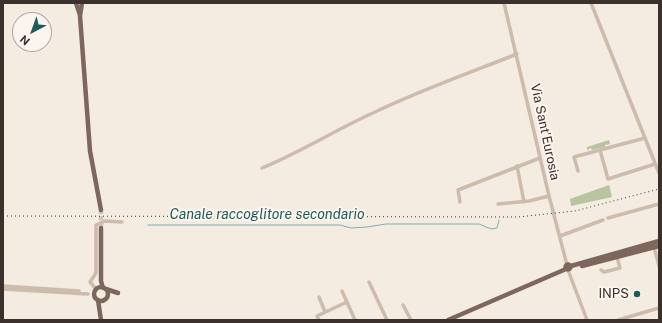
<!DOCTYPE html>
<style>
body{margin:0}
#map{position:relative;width:662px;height:323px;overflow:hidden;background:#f4ebe1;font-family:"Public Sans",sans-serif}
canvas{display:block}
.frame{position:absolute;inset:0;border:4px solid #3b302b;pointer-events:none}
.north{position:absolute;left:12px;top:12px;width:40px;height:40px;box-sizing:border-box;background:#fbf5ee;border:1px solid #aea6a0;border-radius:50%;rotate:221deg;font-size:11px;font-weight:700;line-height:16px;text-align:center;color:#3b302b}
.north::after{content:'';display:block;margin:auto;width:14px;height:18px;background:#1f5a5e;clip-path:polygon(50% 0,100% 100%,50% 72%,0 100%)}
</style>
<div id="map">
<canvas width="662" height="323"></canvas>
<div class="frame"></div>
<div class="north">N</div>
</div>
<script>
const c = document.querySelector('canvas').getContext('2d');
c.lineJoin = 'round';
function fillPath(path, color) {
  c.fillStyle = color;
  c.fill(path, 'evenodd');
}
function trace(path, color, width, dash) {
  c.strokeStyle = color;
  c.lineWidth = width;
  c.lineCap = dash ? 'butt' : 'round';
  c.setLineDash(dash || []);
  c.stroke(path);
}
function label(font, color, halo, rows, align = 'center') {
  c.font = font + ' "Public Sans",sans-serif';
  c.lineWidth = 4;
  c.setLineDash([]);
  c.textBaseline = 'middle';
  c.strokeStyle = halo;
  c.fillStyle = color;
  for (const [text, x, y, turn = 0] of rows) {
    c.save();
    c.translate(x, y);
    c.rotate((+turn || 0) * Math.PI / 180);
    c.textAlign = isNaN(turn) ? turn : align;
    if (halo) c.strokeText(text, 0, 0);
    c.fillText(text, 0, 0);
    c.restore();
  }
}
const green = new Path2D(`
 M609 140 610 144 605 145V147L592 150 591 148 587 150V147Z
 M609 185 612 197 571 206 570 199Z`);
const stream = new Path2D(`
 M148 225H340L351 228 367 227 386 224H479L491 229 497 228 499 220`);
const majorTunnel = new Path2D(`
 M101 227V210`);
const minor = new Path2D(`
 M504 3 549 196 567 265
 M591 3 659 173
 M645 138 600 150 608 179 655 164
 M517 166 524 202
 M262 168C301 152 337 129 375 112 421 90 469 73 517 54
 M578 171 574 157 600 150
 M460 202 458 190 540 158
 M498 204 529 201 549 196
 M608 218 659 204
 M560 236 603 220
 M654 247 659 266
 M568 270 587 320
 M601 270 604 272 620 268 617 257
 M369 282 387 320
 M3 286 79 291
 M3 289 88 294
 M96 289 90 282 96 273V225L105 221 122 222
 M342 291 355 320
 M319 297 325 312
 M403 305 411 320
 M319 320 317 316 347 302
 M618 320 659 308`);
const major = new Path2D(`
 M76 3 80 15
 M82 3 80 16 90 151 101 210
 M101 228V281L103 288
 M565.5 267a2.5 2.5 0 1 1 5 0a2.5 2.5 0 1 1-5 0Z
 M571 266 659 241
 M582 266 659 246
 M94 294a7 7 0 1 1 14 0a7 7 0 1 1-14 0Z
 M106 289 118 293
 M98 300 101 320
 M448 320 566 269`);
const rail = new Path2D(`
 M3 216 518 217 575 211 659 189`);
const markers = [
 [637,294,4,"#1f5a5e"]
];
const streetNames = [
 ["Via Sant'Eurosia",545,132,78]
];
const poiNames = [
 ["INPS",629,294]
];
const waterNames = [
 ["Canale raccoglitore secondario",267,215]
];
fillPath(green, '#b8c4a0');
trace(stream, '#7fb0b2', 1);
trace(majorTunnel, '#cfc6bd', 4.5, [4.5, 2]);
trace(minor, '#cdbbac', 3.5);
trace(major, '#7d675c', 4.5);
trace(rail, '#3b302b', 1, [1, 3]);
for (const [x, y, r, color] of markers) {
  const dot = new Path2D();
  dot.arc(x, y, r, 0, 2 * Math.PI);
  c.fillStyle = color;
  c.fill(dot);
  trace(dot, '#fbf5ee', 1.5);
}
label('13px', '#3b302b', '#fbf5ee', streetNames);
label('13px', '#3b302b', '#fbf5ee', poiNames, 'right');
label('italic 14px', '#1f5a5e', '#fbf5ee', waterNames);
</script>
